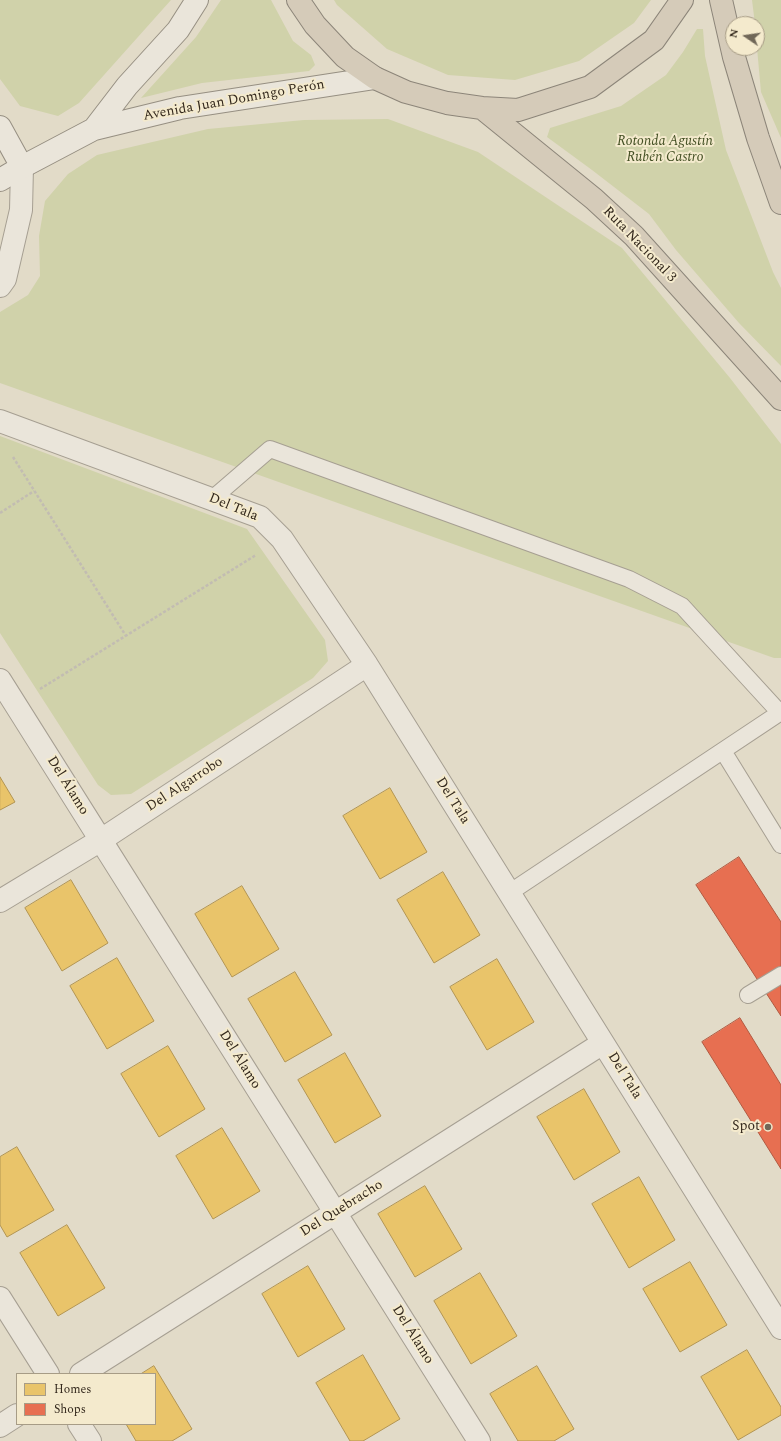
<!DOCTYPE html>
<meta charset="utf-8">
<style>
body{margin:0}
#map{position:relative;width:781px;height:1441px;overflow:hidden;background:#e2dbc8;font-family:Spectral,serif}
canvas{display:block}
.legend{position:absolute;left:16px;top:1373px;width:140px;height:52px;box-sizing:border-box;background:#f4eacd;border:1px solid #a79c86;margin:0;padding:5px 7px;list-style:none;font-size:12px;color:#33281c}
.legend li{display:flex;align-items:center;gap:8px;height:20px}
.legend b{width:20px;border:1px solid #a79c86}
.north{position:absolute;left:725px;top:16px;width:40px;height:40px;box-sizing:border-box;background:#f4eacd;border:1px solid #a79c86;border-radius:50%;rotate:283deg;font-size:11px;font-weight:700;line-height:16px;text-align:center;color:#33281c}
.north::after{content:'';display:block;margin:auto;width:14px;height:18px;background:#706758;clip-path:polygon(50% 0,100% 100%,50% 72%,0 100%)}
</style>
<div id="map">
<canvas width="781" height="1441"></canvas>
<ul class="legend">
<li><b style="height:11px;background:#e9c46a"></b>Homes</li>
<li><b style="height:11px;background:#e76f51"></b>Shops</li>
</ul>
<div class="north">N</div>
</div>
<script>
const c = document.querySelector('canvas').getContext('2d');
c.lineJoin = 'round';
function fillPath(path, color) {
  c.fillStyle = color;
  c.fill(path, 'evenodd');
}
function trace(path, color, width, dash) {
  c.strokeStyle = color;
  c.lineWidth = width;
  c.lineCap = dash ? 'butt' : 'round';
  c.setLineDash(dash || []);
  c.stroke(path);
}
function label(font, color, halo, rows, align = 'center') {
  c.font = font + ' Spectral,serif';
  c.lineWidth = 4;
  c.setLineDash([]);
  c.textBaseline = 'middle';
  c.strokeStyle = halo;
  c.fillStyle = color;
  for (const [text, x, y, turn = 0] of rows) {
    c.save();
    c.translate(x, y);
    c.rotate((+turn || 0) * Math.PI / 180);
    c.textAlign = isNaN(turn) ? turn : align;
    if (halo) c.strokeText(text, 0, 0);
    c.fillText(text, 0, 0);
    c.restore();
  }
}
const green = new Path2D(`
 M0 0H171L79 103 58 116 20 106 0 79Z
 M221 0H271L293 41 311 55 315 65 309 71 202 83 141 98 196 37Z
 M334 0H651L634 23 579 61 515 80 448 75 387 49 337 5Z
 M752 0H781V138L761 92 757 48V24H755Z
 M697 29H703L705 56 726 150 773 272 781 288V366L739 323 676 250 649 214 592 170 547 137 550 128 621 106 666 75 683 52Z
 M388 119 478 152 622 248 730 378 781 444V658H774L0 383V312L28 295 40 276 39 236 45 201 68 174 97 155 208 129 304 120Z
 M0 436 247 529 325 640 328 661 313 678 131 794 111 795 98 785 0 633Z`);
const homes = new Path2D(`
 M0 777 15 802 0 810Z
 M390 788 427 852 380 879 343 816Z
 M443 872 480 935 434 963 397 900Z
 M71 880 108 943 62 971 25 908Z
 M242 886 279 949 232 977 195 914Z
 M117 958 154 1021 107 1049 70 986Z
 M497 959 534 1022 487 1050 450 987Z
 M295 972 332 1035 285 1062 248 999Z
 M168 1046 205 1109 159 1137 121 1074Z
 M345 1053 381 1116 335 1143 298 1080Z
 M584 1089 620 1152 574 1180 537 1117Z
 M222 1128 260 1191 213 1219 176 1156Z
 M17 1147 54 1210 7 1237 0 1225V1157Z
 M639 1177 675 1240 629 1268 592 1204Z
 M425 1186 462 1249 415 1277 378 1214Z
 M67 1225 105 1288 58 1316 20 1253Z
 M690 1262 727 1325 680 1352 643 1289Z
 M308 1266 345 1329 298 1357 262 1294Z
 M480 1273 517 1336 471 1364 434 1301Z
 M747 1350 781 1407V1415L738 1440 701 1377Z
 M363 1355 400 1419 363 1441H350L316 1383Z
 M154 1366 192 1429 172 1441H136L126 1424H155V1374H141Z
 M537 1366 574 1429 554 1441H518L490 1394Z`);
const shops = new Path2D(`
 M739 857 781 922V1016L696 885Z
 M740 1018 781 1085V1169L702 1042Z`);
const path = new Path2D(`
 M13 457 126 636
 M0 513 34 491
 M40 689 256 555`);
const lane = new Path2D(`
 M212 499 270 449 629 579 682 606 780 713
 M723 751 781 845
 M509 893 781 712
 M748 995 781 975`);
const street = new Path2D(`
 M0 286 5 279 21 210 22 167
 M0 421 260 517 282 539 367 665 781 1328
 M0 680 479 1441
 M0 901 101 840 367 665
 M0 1298 48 1374
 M81 1374 603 1043
 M79 1424 90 1441
 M0 1426 17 1415`);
const secondary = new Path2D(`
 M0 127 22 167
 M94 129 127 86 178 30 197 0
 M0 180 22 167 94 129 180 108 375 78`);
const highway = new Path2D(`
 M298 0 315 25 345 57 375 78 406 92 447 103 482 108 518 110 590 87 654 40 682 0
 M721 0 734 57 758 138 781 203
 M482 108 594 199 634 236 781 399`);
const markers = [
 [768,1127,4,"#706758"]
];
const streetNames = [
 ["Avenida Juan Domingo Perón",234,101,-10],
 ["Ruta Nacional 3",639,245,46],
 ["Del Tala",233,508,22],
 ["Del Algarrobo",185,785,-33],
 ["Del Álamo",67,786,58],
 ["Del Tala",452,801,58],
 ["Del Álamo",239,1060,58],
 ["Del Tala",624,1076,58],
 ["Del Quebracho",342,1209,-32],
 ["Del Álamo",412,1335,58]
];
const parkNames = [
 ["Rotonda Agustín",665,142],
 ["Rubén Castro",665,158]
];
const poiNames = [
 ["Spot",760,1127]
];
fillPath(green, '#d0d2aa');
fillPath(homes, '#e9c46a');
trace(homes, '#b29553', 1);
fillPath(shops, '#e76f51');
trace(shops, '#b15a41', 1);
trace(lane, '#a69f92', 18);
trace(street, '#a69f92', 24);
trace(secondary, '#968f82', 24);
trace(highway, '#8c8579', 24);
trace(path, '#c2bcb2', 2.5, [3, 2]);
trace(lane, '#eae5da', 16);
trace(street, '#eae5da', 22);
trace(secondary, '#eae5da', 22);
trace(highway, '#d5cbb9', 22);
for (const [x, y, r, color] of markers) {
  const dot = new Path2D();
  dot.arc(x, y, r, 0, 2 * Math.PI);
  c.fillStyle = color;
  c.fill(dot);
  trace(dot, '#f4eacd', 1.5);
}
label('14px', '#33281c', '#f4eacd', streetNames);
label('italic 14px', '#434f23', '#f4eacd', parkNames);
label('14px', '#33281c', '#f4eacd', poiNames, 'right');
</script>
